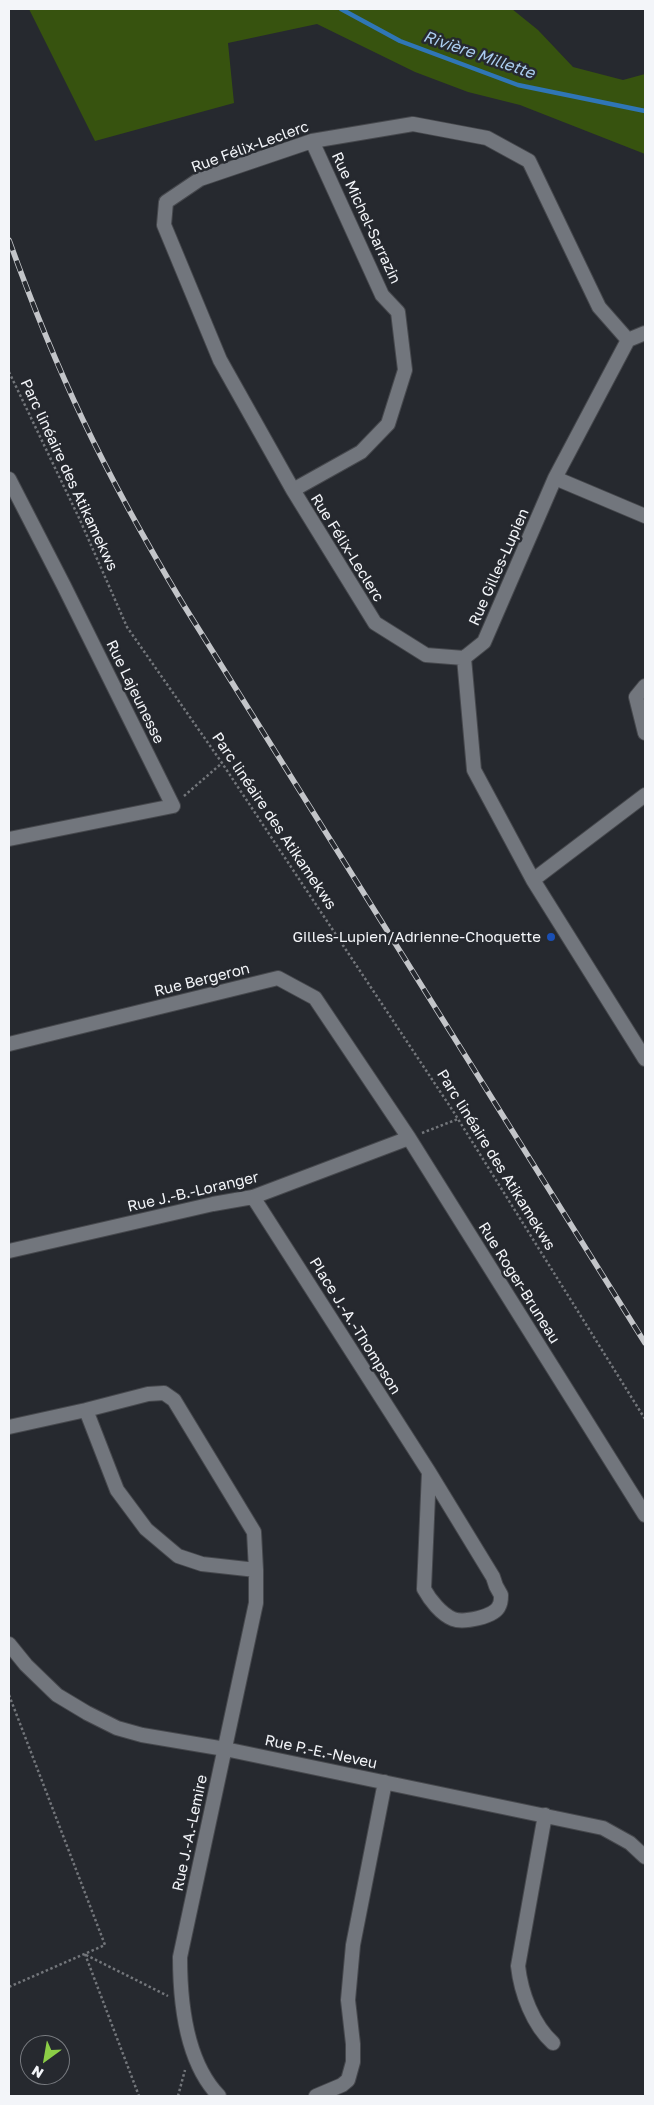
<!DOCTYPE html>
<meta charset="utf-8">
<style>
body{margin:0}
#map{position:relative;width:654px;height:2105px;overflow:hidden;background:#26292f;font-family:"Golos Text",sans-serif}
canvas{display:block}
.frame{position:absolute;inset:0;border:10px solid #f3f5f9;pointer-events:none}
.north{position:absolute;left:20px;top:2035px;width:50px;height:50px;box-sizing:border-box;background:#26292f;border:1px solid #787b80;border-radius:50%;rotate:212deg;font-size:14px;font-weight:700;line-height:20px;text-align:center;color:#f3f5f9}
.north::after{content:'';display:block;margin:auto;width:18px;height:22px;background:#8bce46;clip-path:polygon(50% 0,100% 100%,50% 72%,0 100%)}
</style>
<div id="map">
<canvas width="654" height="2105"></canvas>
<div class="frame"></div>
<div class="north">N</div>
</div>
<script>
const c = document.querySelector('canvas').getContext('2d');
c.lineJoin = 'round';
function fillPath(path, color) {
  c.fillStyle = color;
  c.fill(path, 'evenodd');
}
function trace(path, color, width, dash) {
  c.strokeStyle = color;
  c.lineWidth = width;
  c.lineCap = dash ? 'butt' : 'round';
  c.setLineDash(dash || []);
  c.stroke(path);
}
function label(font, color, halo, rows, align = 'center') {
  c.font = font + ' "Golos Text",sans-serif';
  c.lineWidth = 5;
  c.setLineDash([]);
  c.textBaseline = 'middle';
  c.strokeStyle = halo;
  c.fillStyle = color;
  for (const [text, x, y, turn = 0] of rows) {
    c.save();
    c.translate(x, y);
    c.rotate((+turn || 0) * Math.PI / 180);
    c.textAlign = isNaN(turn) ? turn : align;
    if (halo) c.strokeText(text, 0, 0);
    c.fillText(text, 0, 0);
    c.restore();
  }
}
const green = new Path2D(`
 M29 9H512L538 30 573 67 623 80 645 74V154L520 105 468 92 415 72 317 24 228 43 234 103 95 141Z`);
const stream = new Path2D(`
 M341 9 400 41 518 85 645 111`);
const path = new Path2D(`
 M9 372 80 520 127 627 222 763 453 1111 645 1419
 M184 796 222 763
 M422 1133 458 1119
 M9 1695 105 1945 9 1987
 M85 1954 139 2096
 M86 1955 168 1996
 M178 2096 185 2070`);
const minor = new Path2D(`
 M555 478 645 516
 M9 479 64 586 173 806 9 839
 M293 490 361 452 388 424 405 370 398 312 382 295 312 141
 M464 658 426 655 375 623 293 490 220 360 164 225 166 202 200 179 312 141 413 124 487 138 529 161 599 307 628 340
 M464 658 474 770 533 880 645 1059
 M464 658 484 642 555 478 628 340 645 333
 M645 686 636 697 645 733
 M533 880 645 795
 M9 1044 278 978 315 998 409 1138 645 1515
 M253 1197 429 1472 493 1577 496 1586 501 1595C501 1598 501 1603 499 1606 495 1617 463 1623 453 1619 441 1614 430 1600 424 1589L429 1472
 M9 1251 213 1204 253 1197 409 1138
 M86 1410 117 1490 146 1529 178 1556 202 1564 256 1570
 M9 1427 86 1410 148 1394 164 1393 174 1400 254 1532 256 1570V1603L180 1957C180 2002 186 2062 219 2096
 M9 1644 26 1665 57 1695 87 1713 117 1728 142 1735 225 1749 603 1828 630 1843 645 1857
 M545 1815 518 1966C521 1993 533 2025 553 2043
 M316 2096 342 2085 348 2080 353 2062V2044L348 2000 353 1945 385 1782`);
const rail = new Path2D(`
 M9 240C31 301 55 361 83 420 113 483 147 544 183 604L645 1343`);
const markers = [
 [551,937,5,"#1a4fb4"]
];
const streetNames = [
 ["Rue Félix-Leclerc",250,147,-20],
 ["Rue Michel-Sarrazin",366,218,65],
 ["Parc linéaire des Atikamekws",69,475,65],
 ["Rue Félix-Leclerc",347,548,58],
 ["Rue Gilles-Lupien",499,567,-66],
 ["Rue Lajeunesse",135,692,64],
 ["Parc linéaire des Atikamekws",274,821,56],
 ["Rue Bergeron",202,980,-14],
 ["Parc linéaire des Atikamekws",496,1160,58],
 ["Rue J.-B.-Loranger",193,1192,-13],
 ["Rue Roger-Bruneau",519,1283,58],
 ["Place J.-A.-Thompson",355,1326,58],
 ["Rue P.-E.-Neveu",321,1752,12],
 ["Rue J.-A.-Lemire",190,1833,-78]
];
const poiNames = [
 ["Gilles-Lupien/Adrienne-Choquette",541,937]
];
const waterNames = [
 ["Rivière Millette",479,55,19]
];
fillPath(green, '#37530f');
trace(stream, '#2f76b6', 4.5);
trace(minor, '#46484d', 16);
trace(path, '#73767b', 2.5, [2.5, 2.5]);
trace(minor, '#72767d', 14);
trace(rail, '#c3c5c9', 5.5);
trace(rail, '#26292f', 4, [11]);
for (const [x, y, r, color] of markers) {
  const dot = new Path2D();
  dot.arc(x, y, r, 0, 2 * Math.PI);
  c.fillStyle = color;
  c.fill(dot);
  trace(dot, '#26292f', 2);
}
label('15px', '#f3f5f9', '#26292f', streetNames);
label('15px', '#f3f5f9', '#26292f', poiNames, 'right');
label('italic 16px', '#abcdef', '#26292f', waterNames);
</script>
